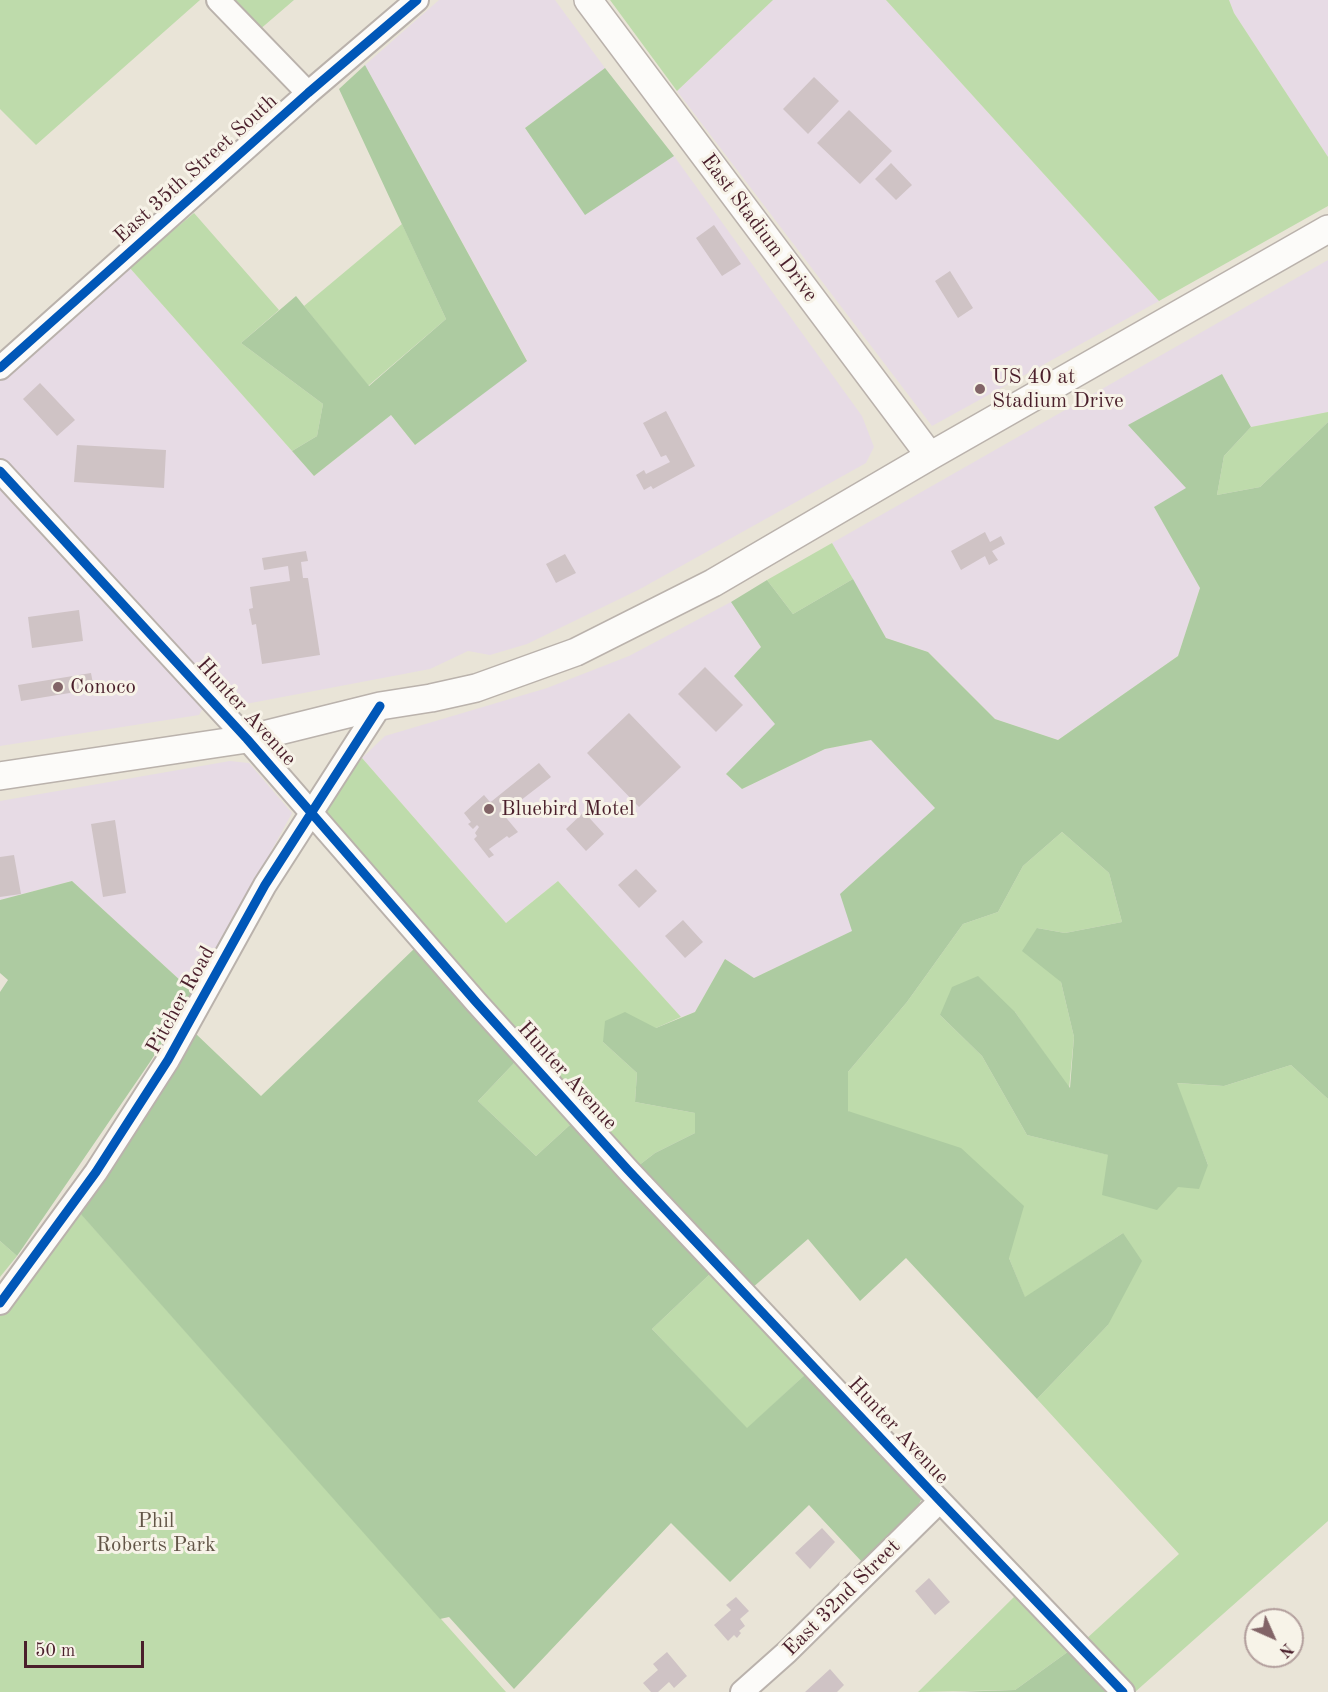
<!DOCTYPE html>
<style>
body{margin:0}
#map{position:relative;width:1328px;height:1692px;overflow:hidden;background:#e9e4d7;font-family:"Old Standard TT",serif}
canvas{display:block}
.north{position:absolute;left:1244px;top:1608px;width:60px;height:60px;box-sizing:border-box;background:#f7f3e8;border:2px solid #b29e9c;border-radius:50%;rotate:135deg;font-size:16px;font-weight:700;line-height:24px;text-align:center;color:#4a1f2b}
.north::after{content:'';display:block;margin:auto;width:21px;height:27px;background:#826467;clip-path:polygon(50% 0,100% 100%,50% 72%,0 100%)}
.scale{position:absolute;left:24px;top:1641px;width:120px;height:27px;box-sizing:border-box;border:3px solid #4a1f2b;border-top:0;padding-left:8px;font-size:18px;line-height:21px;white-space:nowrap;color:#4a1f2b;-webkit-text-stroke:4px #f7f3e8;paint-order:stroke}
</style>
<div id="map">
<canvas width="1328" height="1692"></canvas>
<div class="north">N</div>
<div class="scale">50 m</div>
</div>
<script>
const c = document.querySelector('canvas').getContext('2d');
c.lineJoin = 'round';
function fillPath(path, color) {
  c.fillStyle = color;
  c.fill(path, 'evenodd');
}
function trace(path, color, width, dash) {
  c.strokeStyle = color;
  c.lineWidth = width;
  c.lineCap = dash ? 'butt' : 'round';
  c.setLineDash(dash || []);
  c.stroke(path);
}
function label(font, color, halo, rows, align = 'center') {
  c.font = font + ' "Old Standard TT",serif';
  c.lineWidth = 6;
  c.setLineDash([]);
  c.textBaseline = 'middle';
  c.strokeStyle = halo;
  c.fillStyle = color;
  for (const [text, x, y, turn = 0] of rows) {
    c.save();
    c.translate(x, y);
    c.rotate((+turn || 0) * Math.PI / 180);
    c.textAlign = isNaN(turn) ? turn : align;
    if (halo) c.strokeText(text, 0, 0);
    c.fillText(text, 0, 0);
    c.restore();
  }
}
const built = new Path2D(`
 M439 0H555L605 68 525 128 585 214 674 156 862 416 874 447 866 463 640 589 527 644 490 655 468 651 430 669 235 706 222 703 0 460V380L129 267 314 476 391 415 415 445 527 360 365 65Z
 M773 0H886L1159 301 932 426 677 91Z
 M1229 0H1328V157L1234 13Z
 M1328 260V412L1251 427 1222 374 1186 489 1155 508 1200 588 1178 656 1058 740 995 719 928 652 886 638 832 543Z
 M0 485 203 708 199 715 0 746Z
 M731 602 761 647 734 676 776 724 726 774 742 789 825 749 871 740 935 808 841 894 853 931 754 978 725 959 695 1012 681 1017 558 881 506 923 362 758 385 736 547 688 629 656Z
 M230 761 249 763 292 813 194 993 72 881 0 900V801Z`);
const green = new Path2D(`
 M0 0H200L36 145 0 109Z
 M230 0H294L258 31Z
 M610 0H773L677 91Z
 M886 0H1229L1234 13 1328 157V206L1159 301Z
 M194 213 279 310 241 343 323 404 317 436 292 451 129 267Z
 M402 224 446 319 368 386 304 306Z
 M1328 412V422L1260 487 1217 495 1224 456 1251 427Z
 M832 543 853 579 793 614 767 580Z
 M362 758 506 923 558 881 681 1017 656 1028 603 1042 637 1073 635 1102 695 1113V1133L655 1153 638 1166 336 828 325 815 327 804Z
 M1062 832 1109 873 1122 922 1065 933 1037 928 1061 982 1074 1037 1069 1089 1015 1012 940 1015 982 1056 1027 1135 1109 1155 1178 1187 1208 1165 1176 1083 1224 1086 1291 1065 1328 1099V1521L1135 1692H1132L1085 1640 1179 1554 1037 1399 1108 1325 1123 1233 1025 1298 1009 1258 848 1111V1072L907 1002 963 924 998 912 1023 866Z
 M516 1061 572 1123 536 1156 478 1101Z
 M73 1205 506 1692H0V1305Z
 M0 1241 17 1256 0 1277Z
 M711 1273 808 1372 747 1429 652 1329Z
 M1015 1596 1069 1651 1015 1690 918 1692Z`);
const forest = new Path2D(`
 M365 65 527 361 415 445 391 415 314 476 292 451 317 436 323 404 241 343 296 296 369 386 446 319 339 89Z
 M605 68 674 156 585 215 525 128Z
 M1222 374 1251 427 1224 456 1217 495 1260 487 1328 422V1099L1291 1065 1224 1086 1177 1083 1208 1165 1199 1189 1178 1187 1157 1210 1102 1195 1108 1155 1027 1135 982 1056 940 1015 952 987 978 976 1015 1012 1070 1088 1074 1037 1061 982 1022 951 1037 928 1065 933 1122 922 1109 873 1062 832 1023 866 998 912 963 924 907 1002 848 1072V1111L961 1148 1024 1206 1009 1258 1025 1297 1123 1233 1142 1261 1108 1325 1037 1399 906 1258 860 1301 808 1239 751 1289 638 1166 655 1153 695 1133V1113L635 1102 637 1073 603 1042 605 1021 625 1012 656 1028 695 1012 725 959 754 978 852 931 840 894 935 808 871 740 825 749 742 789 726 774 775 724 734 676 761 647 731 602 767 580 793 614 853 579 886 638 928 652 995 719 1058 740 1178 656 1200 588 1154 507 1186 488 1128 425Z
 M72 881 194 993 150 1062 17 1256 0 1241V992L8 980 0 973V900Z
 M415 948 516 1061 478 1101 536 1156 572 1123 711 1273 652 1329 747 1428 808 1372 918 1491 921 1500 916 1510 862 1562 809 1505 730 1582 671 1523 514 1689 449 1617 440 1619 78 1211 195 1033 261 1096Z
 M1069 1651 1107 1692H953L1015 1690Z`);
const building = new Path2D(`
 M814 77 839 101 808 134 783 109Z
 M849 110 892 151 860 184 817 143Z
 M891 163 912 185 896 200 875 179Z
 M714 225 741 264 722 276 696 238Z
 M950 271 973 308 958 318 935 281Z
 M40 383 75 420 57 436 23 399Z
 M666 411 695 466 653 489 651 486 644 490 636 475 644 470 646 474 670 462 666 455 661 457 643 423Z
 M77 445 166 450 164 488 74 482Z
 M985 532 990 542 1001 536 1005 544 992 551 998 560 989 565 985 556 961 570 951 551Z
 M306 551 308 561 301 562 303 578H308L320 655 262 664 256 624 252 625 249 609 253 608 250 587 290 581 288 566 264 570 262 558Z
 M565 554 576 573 556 583 546 564Z
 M79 610 83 641 32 648 28 617Z
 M705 667 743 705 716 732 678 694Z
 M91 673 94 689 21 701 18 685Z
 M629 713 681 767 639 807 587 753Z
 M539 763 551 777 503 814 518 832 509 838 507 836 489 849 494 855 489 858 474 839 477 836 475 833 479 827 477 825 473 829 468 824 471 822 464 813 484 795 490 802 492 801Z
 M584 812 604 834 586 851 566 829Z
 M115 820 126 893 103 897 91 824Z
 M14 855 21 894 0 897V857Z
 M636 869 657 891 639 908 618 885Z
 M683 920 703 942 685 958 665 936Z
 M822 1528 835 1542 810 1569 795 1553Z
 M929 1578 950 1602 935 1615 915 1591Z
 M736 1597 749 1611 740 1619 745 1626 739 1631 741 1633 737 1638 734 1635 728 1641 714 1625 731 1610 726 1605Z
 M667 1652 687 1676 674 1688 669 1682 658 1692H651L643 1683 658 1670 653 1664Z
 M830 1669 844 1685 837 1692H805Z`);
const minor = new Path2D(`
 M218 0 308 93
 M0 368 308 93 417 0
 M0 471 247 739 476 1002 628 1170 940 1501 1123 1692
 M0 1303 96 1172 168 1060 265 885 380 706
 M742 1692 787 1652 940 1501`);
const major = new Path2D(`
 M588 0 930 456
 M0 776 247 739 380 706 431 698 476 688 576 652 713 583 930 456 1328 229`);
const cycleway = new Path2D(`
 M0 368 308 93 417 0
 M0 471 247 739 476 1002 628 1170 940 1501 1123 1692
 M0 1303 96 1172 168 1060 265 885 380 706`);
const markers = [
 [980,389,6,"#826467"],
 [58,687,6,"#826467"],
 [489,809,6,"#826467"]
];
const streetNames = [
 ["East 35th Street South",196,169,-42],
 ["East Stadium Drive",759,228,53],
 ["Hunter Avenue",246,712,48],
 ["Pitcher Road",181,1000,-61],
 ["Hunter Avenue",567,1076,48],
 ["Hunter Avenue",898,1431,47],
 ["East 32nd Street",842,1598,-45]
];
const poiNames = [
 ["US 40 at",992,377],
 ["Stadium Drive",992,401],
 ["Conoco",70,687],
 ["Bluebird Motel",501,809]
];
const parkNames = [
 ["Phil",156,1521],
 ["Roberts Park",156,1545]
];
fillPath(built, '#e7dbe5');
fillPath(green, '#bedbab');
fillPath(forest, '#adcba1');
fillPath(building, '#cfc3c5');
trace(minor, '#bab2ac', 26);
trace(major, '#bab2ac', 30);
trace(minor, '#fcfbf9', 22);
trace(major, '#fcfbf9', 27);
trace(cycleway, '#0057b8', 9);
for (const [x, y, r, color] of markers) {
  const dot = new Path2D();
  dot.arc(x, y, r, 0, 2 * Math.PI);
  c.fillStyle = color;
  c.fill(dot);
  trace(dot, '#f7f3e8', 2);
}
label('21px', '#4a1f2b', '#f7f3e8', streetNames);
label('21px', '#4a1f2b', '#f7f3e8', poiNames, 'left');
label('21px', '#625547', '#f7f3e8', parkNames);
</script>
